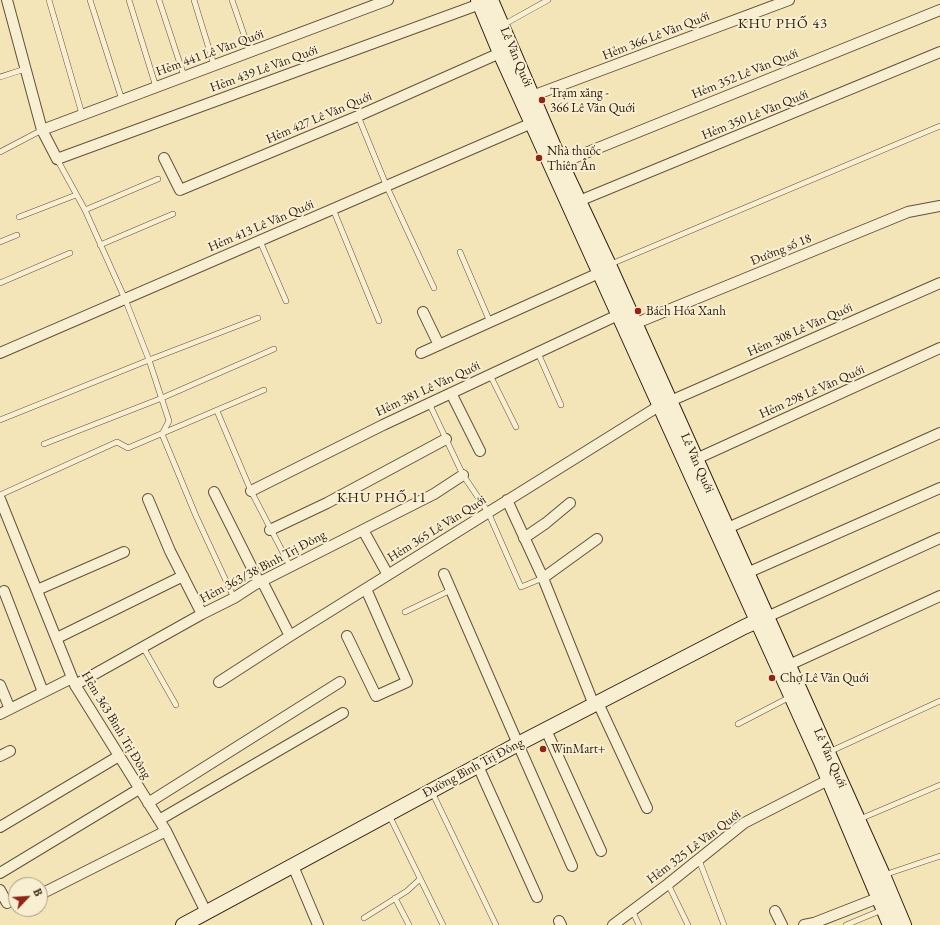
<!DOCTYPE html>
<meta charset="utf-8">
<style>
body{margin:0}
#map{position:relative;width:940px;height:925px;overflow:hidden;background:#f4e5b8;font-family:"EB Garamond",serif}
canvas{display:block}
.north{position:absolute;left:8px;top:877px;width:40px;height:40px;box-sizing:border-box;background:#f8eed1;border:1px solid #a89c85;border-radius:50%;rotate:65deg;font-size:11px;font-weight:700;line-height:16px;text-align:center;color:#2f2113}
.north::after{content:'';display:block;margin:auto;width:14px;height:18px;background:#8f2418;clip-path:polygon(50% 0,100% 100%,50% 72%,0 100%)}
</style>
<div id="map">
<canvas width="940" height="925"></canvas>
<div class="north">B</div>
</div>
<script>
const c = document.querySelector('canvas').getContext('2d');
c.lineJoin = 'round';
function trace(path, color, width, dash) {
  c.strokeStyle = color;
  c.lineWidth = width;
  c.lineCap = dash ? 'butt' : 'round';
  c.setLineDash(dash || []);
  c.stroke(path);
}
function label(font, color, halo, rows, align = 'center') {
  c.font = font + ' "EB Garamond",serif';
  c.lineWidth = 4;
  c.setLineDash([]);
  c.textBaseline = 'middle';
  c.strokeStyle = halo;
  c.fillStyle = color;
  for (const [text, x, y, turn = 0] of rows) {
    c.save();
    c.translate(x, y);
    c.rotate((+turn || 0) * Math.PI / 180);
    c.textAlign = isNaN(turn) ? turn : align;
    if (halo) c.strokeText(text, 0, 0);
    c.fillText(text, 0, 0);
    c.restore();
  }
}
const lane = new Path2D(`
 M49 0 82 114
 M90 0 122 100
 M129 0 156 87
 M159 0 184 76
 M194 0 214 65
 M232 0 250 52
 M503 25 548 0
 M0 77 25 69
 M358 116 387 187 434 288
 M0 152 42 130
 M57 159 85 210 125 299 149 360 169 421 162 434 196 516 234 598
 M333 209 379 321
 M85 210 158 179
 M19 217 76 195
 M260 241 286 301
 M0 242 17 235
 M100 245 173 214
 M460 252 490 322
 M611 264 940 126
 M0 283 70 253
 M538 353 561 405
 M490 375 516 427
 M429 403 463 475 488 512 521 587 543 578
 M217 411 251 491 290 566
 M0 420 149 360 258 318
 M44 444 162 398 274 349
 M0 495 117 442 128 448 264 390
 M405 612 451 590
 M143 647 176 705
 M738 724 790 697
 M829 752 940 701
 M432 792 496 925
 M389 815 443 925
 M860 819 940 785
 M699 860 724 925
 M884 875 940 856
 M668 884 688 925
 M395 898 409 925
 M632 910 639 925
 M364 918 407 891 420 879
 M846 925 882 910`);
const street = new Path2D(`
 M7 0 42 130 57 159 480 4
 M532 96 789 0
 M42 130 388 0
 M164 158 180 190 358 116 500 53
 M561 163 940 10
 M579 201 940 52
 M423 312 439 345
 M634 324 908 212 940 206
 M0 353 532 123
 M421 353 599 273
 M451 393 480 451
 M696 459 940 348
 M251 491 383 425 618 315
 M214 492 259 582
 M0 499 75 685 166 831 206 912
 M148 499 170 551 202 614
 M507 500 543 578 594 705
 M270 530 327 503 446 439
 M363 530 388 575
 M721 531 940 433
 M524 538 546 523 570 503
 M747 573 940 488
 M444 574 518 744 572 866
 M543 578 597 539
 M262 581 290 636
 M37 590 124 552
 M4 591 43 692
 M767 617 940 538
 M347 636 376 696 407 682 366 589
 M57 638 183 576
 M789 665 940 596
 M219 682 290 636 659 406 940 283
 M0 685 10 709
 M75 685 202 614 234 598 254 585 434 494 463 475
 M598 703 647 808
 M0 714 72 678
 M546 730 601 851
 M0 756 10 751
 M478 766 537 897
 M148 803 340 682
 M159 820 343 713
 M0 827 119 756
 M293 866 318 925
 M0 873 139 789
 M0 890 7 903
 M47 891 166 831
 M775 911 782 925
 M559 921 561 925
 M613 925 668 884 744 823 834 777
 M804 925 814 923 878 898`);
const secondary = new Path2D(`
 M478 0 500 53 821 762 890 925
 M491 0 561 163 609 265 883 875 904 925
 M183 925 518 744 744 627 764 618`);
const markers = [
 [542,100,4,"#8f2418"],
 [539,158,4,"#8f2418"],
 [638,311,4,"#8f2418"],
 [772,678,4,"#8f2418"],
 [543,749,4,"#8f2418"]
];
const streetNames = [
 ["Hẻm 366 Lê Văn Quới",656,36,-21],
 ["Hẻm 441 Lê Văn Quới",210,53,-20],
 ["Lê Văn Quới",516,57,67],
 ["Hẻm 439 Lê Văn Quới",264,69,-20],
 ["Hẻm 352 Lê Văn Quới",745,74,-22],
 ["Hẻm 350 Lê Văn Quới",755,115,-22],
 ["Hẻm 427 Lê Văn Quới",319,118,-23],
 ["Hẻm 413 Lê Văn Quới",261,226,-23],
 ["Đường số 18",781,250,-22],
 ["Hẻm 308 Lê Văn Quới",800,330,-24],
 ["Hẻm 381 Lê Văn Quới",428,389,-25],
 ["Hẻm 298 Lê Văn Quới",812,392,-24],
 ["Lê Văn Quới",697,463,66],
 ["Hẻm 365 Lê Văn Quới",437,529,-32],
 ["Hẻm 363/38 Bình Trị Đông",263,567,-28],
 ["Hẻm 363 Bình Trị Đông",116,725,59],
 ["Lê Văn Quới",830,758,66],
 ["Đường Bình Trị Đông",473,768,-28],
 ["Hẻm 325 Lê Văn Quới",694,847,-37]
];
const poiNames = [
 ["Trạm xăng -",550,93],
 ["366 Lê Văn Quới",550,108],
 ["Nhà thuốc",547,151],
 ["Thiên Ân",547,166],
 ["Bách Hóa Xanh",646,311],
 ["Chợ Lê Văn Quới",780,678],
 ["WinMart+",551,749]
];
const neighbourhoodNames = [
 ["KHU PHỐ 43",783,24],
 ["KHU PHỐ 11",382,498]
];
trace(lane, '#60523c', 6);
trace(street, '#60523c', 12);
trace(secondary, '#2f2113', 16);
trace(lane, '#f8eed1', 5);
trace(street, '#f8eed1', 10);
trace(secondary, '#f8eed1', 14);
for (const [x, y, r, color] of markers) {
  const dot = new Path2D();
  dot.arc(x, y, r, 0, 2 * Math.PI);
  c.fillStyle = color;
  c.fill(dot);
  trace(dot, '#f8eed1', 1.5);
}
label('13px', '#2f2113', '#f8eed1', streetNames);
label('13px', '#2f2113', '#f8eed1', poiNames, 'left');
c.letterSpacing = '1px';
label('14px', '#2f2113', '#f8eed1', neighbourhoodNames);
c.letterSpacing = '0px';
</script>
